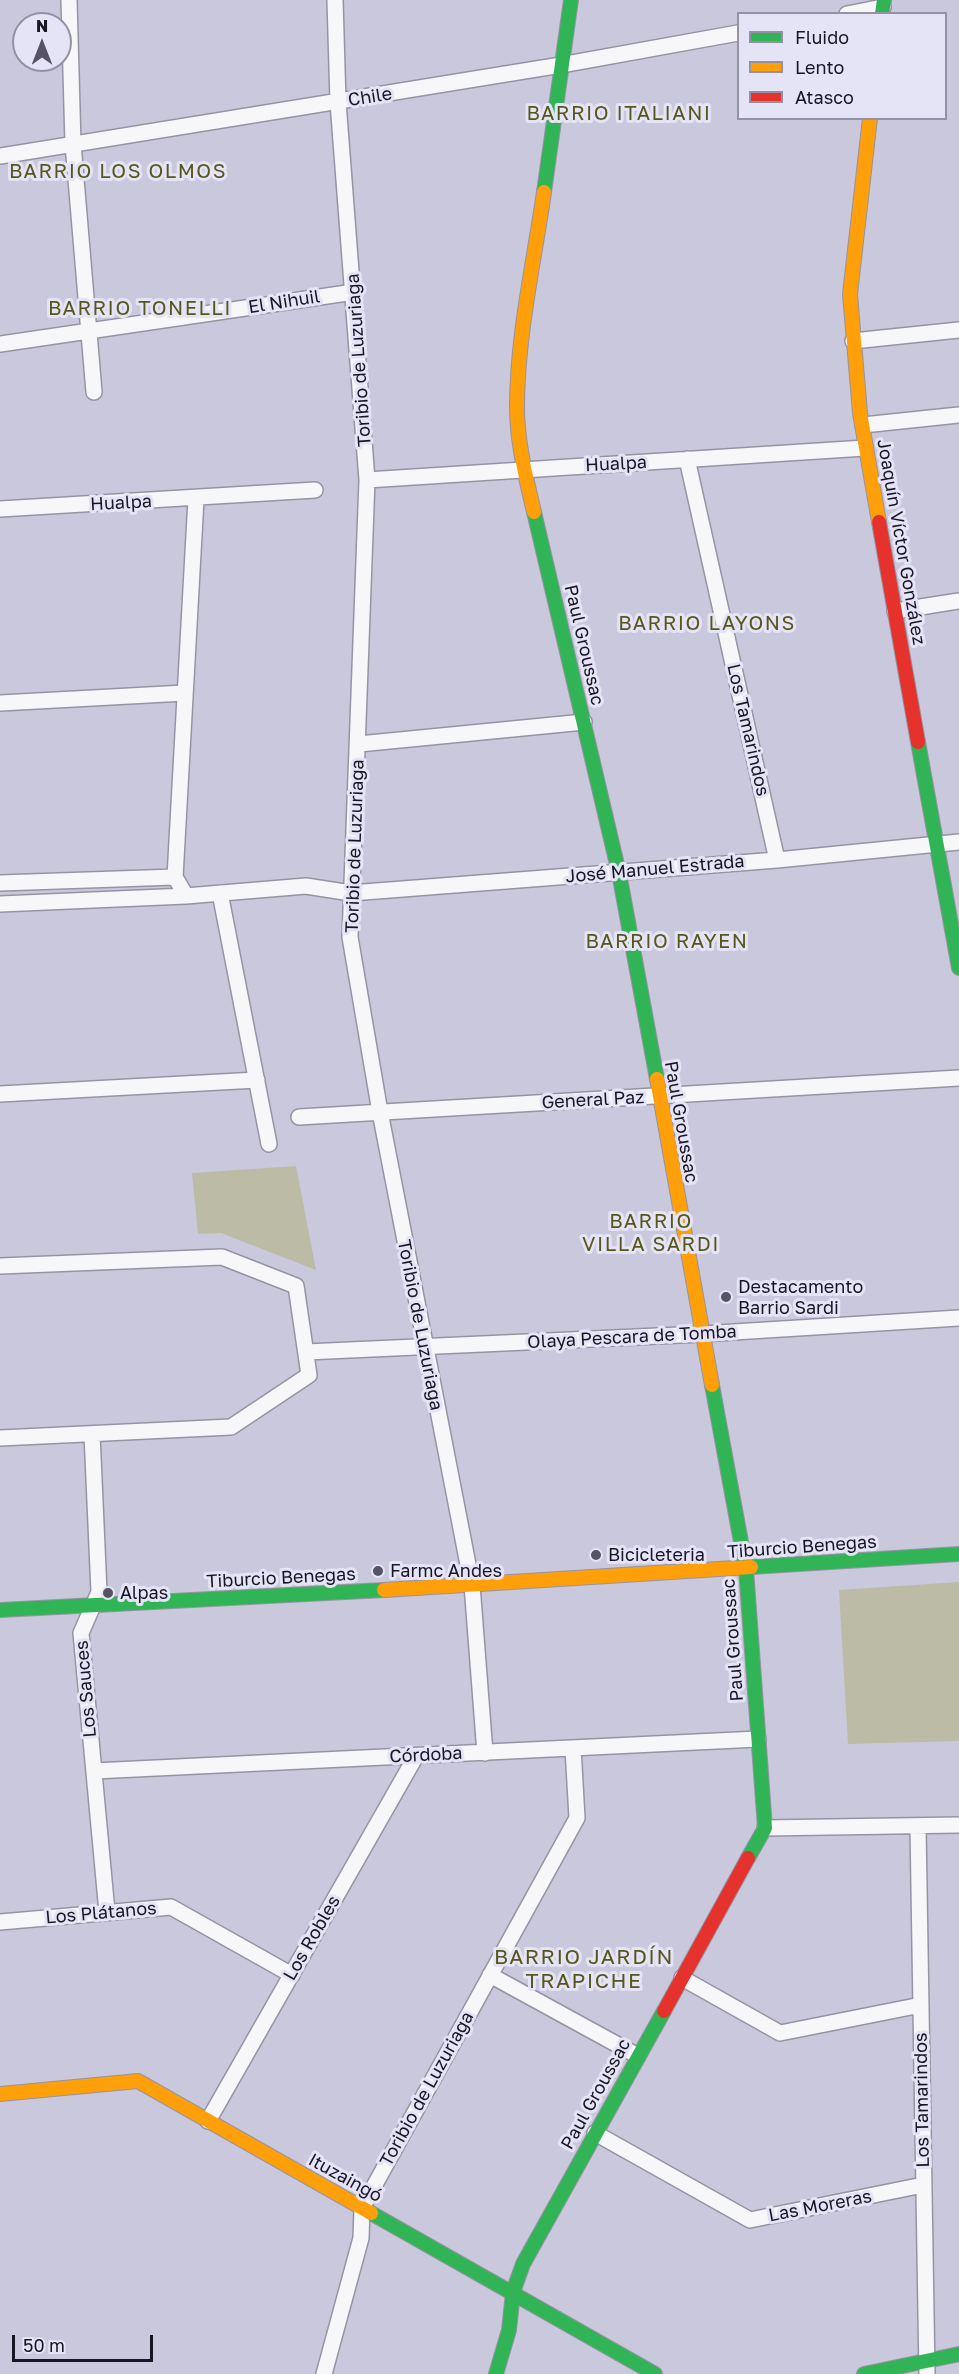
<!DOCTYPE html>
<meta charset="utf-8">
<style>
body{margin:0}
#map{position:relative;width:959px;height:2374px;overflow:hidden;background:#cac8dc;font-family:"Golos Text",sans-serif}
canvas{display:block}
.legend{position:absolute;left:737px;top:12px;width:210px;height:108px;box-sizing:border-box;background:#e5e3f6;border:2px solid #9391a2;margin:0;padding:8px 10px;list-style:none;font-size:18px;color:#181623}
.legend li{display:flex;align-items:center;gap:12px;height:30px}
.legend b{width:30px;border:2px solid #9391a2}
.north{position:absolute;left:12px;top:12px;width:60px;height:60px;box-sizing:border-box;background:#e5e3f6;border:2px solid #9391a2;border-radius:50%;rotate:0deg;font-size:16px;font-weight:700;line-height:24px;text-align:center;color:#181623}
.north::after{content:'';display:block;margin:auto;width:21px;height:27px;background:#565464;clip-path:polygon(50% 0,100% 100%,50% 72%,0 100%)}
.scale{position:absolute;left:12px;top:2335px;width:141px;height:27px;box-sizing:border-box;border:3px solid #181623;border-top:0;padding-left:8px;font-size:18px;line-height:21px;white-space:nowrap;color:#181623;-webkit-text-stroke:4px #e5e3f6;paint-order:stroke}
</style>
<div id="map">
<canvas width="959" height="2374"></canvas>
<ul class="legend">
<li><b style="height:8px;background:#30b455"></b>Fluido</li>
<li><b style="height:8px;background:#ff9f0a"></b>Lento</li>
<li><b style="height:8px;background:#e5322d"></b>Atasco</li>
</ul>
<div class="north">N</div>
<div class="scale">50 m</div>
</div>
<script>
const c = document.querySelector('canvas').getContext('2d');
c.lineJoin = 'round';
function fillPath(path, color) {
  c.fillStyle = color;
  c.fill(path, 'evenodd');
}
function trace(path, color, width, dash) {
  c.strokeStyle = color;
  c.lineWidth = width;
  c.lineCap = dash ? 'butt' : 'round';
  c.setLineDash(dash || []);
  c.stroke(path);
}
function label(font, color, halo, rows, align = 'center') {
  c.font = font + ' "Golos Text",sans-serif';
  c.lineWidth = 6;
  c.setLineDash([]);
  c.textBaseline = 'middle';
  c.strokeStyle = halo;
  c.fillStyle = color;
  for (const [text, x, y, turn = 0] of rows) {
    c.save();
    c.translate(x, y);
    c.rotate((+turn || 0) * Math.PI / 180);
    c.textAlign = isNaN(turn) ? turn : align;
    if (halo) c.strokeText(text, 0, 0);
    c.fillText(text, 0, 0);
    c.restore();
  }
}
const green = new Path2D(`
 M296 1166 316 1270 221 1233 198 1234 192 1173Z
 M959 1582V1741L848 1744 839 1590Z`);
const street = new Path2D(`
 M69 0 73 144 94 392
 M335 0 338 102 367 480 350 937 380 1112 472 1585 485 1753
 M847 14 883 7
 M0 156 561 65 738 33
 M853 341 959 330
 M0 344 354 292
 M863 425 959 415
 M687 459 777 860
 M367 480 865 448
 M0 509 315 490
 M895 611 959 601
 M0 703 185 693
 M359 744 584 722
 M0 883 175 877
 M220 893 269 1144
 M186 896 175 877 196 499
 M0 904 186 896 306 886 351 893 777 860 959 842
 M0 1094 257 1080
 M299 1117 959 1078
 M0 1266 222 1257 296 1286 309 1375 231 1427 0 1438
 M306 1352 702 1334 959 1318
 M92 1434 99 1592 81 1633 107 1912
 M94 1771 758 1739
 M918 1826 927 2374
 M765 1828 959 1825
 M0 1922 171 1907 292 1975
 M490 1975 638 2056
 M682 1978 780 2033 921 2005
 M208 2121 416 1756
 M595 2133 750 2220 923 2185
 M324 2374 361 2238 362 2208 577 1818 573 1748`);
const fast = new Path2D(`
 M882 14 884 0
 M544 192 571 0
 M534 512 619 873 657 1079
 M918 742 959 968
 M712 1385 746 1569 765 1828 748 1858
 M751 1567 959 1554
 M0 1610 384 1590
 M371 2213 655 2374
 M496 2374 509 2330 513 2292 523 2264 664 2011
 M864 2374 959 2354`);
const slow = new Path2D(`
 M870 118 850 294 860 413 879 522
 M534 512C526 478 517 442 517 407 517 336 534 262 544 192
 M657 1079 712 1385
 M384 1590 751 1567
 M0 2094 138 2081 371 2213`);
const jam = new Path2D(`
 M879 522 918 742
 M664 2011 748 1858`);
const markers = [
 [726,1297,6,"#565464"],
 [596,1555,6,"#565464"],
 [378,1571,6,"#565464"],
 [108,1593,6,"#565464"]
];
const streetNames = [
 ["Chile",370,97,-9],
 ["El Nihuil",284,302,-9],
 ["Toribio de Luzuriaga",359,360,-94],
 ["Hualpa",616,464,-3],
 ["Hualpa",121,503,-3],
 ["Joaquín Víctor González",901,542,80],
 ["Paul Groussac",584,645,77],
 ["Los Tamarindos",748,730,77],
 ["Toribio de Luzuriaga",355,846,-88],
 ["José Manuel Estrada",655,869,-5],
 ["General Paz",593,1100,-3],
 ["Paul Groussac",681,1122,80],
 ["Toribio de Luzuriaga",420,1325,79],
 ["Olaya Pescara de Tomba",632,1337,-3],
 ["Tiburcio Benegas",802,1547,-4],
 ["Tiburcio Benegas",281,1578,-3],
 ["Paul Groussac",733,1640,-94],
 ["Los Sauces",86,1689,-95],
 ["Córdoba",426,1755,-3],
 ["Los Plátanos",101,1913,-5],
 ["Los Robles",312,1938,-60],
 ["Toribio de Luzuriaga",427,2089,-61],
 ["Paul Groussac",596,2094,-61],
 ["Los Tamarindos",922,2100,-91],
 ["Ituzaingó",345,2178,29],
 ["Las Moreras",820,2206,-11]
];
const poiNames = [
 ["Destacamento",738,1287],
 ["Barrio Sardi",738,1308],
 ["Bicicleteria",608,1555],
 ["Farmc Andes",390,1571],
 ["Alpas",120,1593]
];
const neighbourhoodNames = [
 ["BARRIO ITALIANI",619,114],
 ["BARRIO LOS OLMOS",118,172],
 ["BARRIO TONELLI",140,309],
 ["BARRIO LAYONS",707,624],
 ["BARRIO RAYEN",667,942],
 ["BARRIO",651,1222],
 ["VILLA SARDI",651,1245]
];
const quarterNames = [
 ["BARRIO JARDÍN",584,1957],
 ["TRAPICHE",584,1981]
];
fillPath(green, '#bcbba6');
trace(street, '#9594a3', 18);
trace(fast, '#9594a3', 16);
trace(slow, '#9594a3', 16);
trace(jam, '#9594a3', 16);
trace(street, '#f7f7fa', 15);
trace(fast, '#30b455', 14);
trace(slow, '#ff9f0a', 14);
trace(jam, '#e5322d', 14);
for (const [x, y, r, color] of markers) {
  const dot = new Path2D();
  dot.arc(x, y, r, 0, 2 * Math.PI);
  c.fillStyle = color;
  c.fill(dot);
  trace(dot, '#e5e3f6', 2);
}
label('18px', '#181623', '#e5e3f6', streetNames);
label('18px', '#181623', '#e5e3f6', poiNames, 'left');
c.letterSpacing = '1.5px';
label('20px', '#57571b', '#e5e3f6', neighbourhoodNames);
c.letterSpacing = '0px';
c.letterSpacing = '1.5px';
label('21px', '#57571b', '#e5e3f6', quarterNames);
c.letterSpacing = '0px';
</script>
